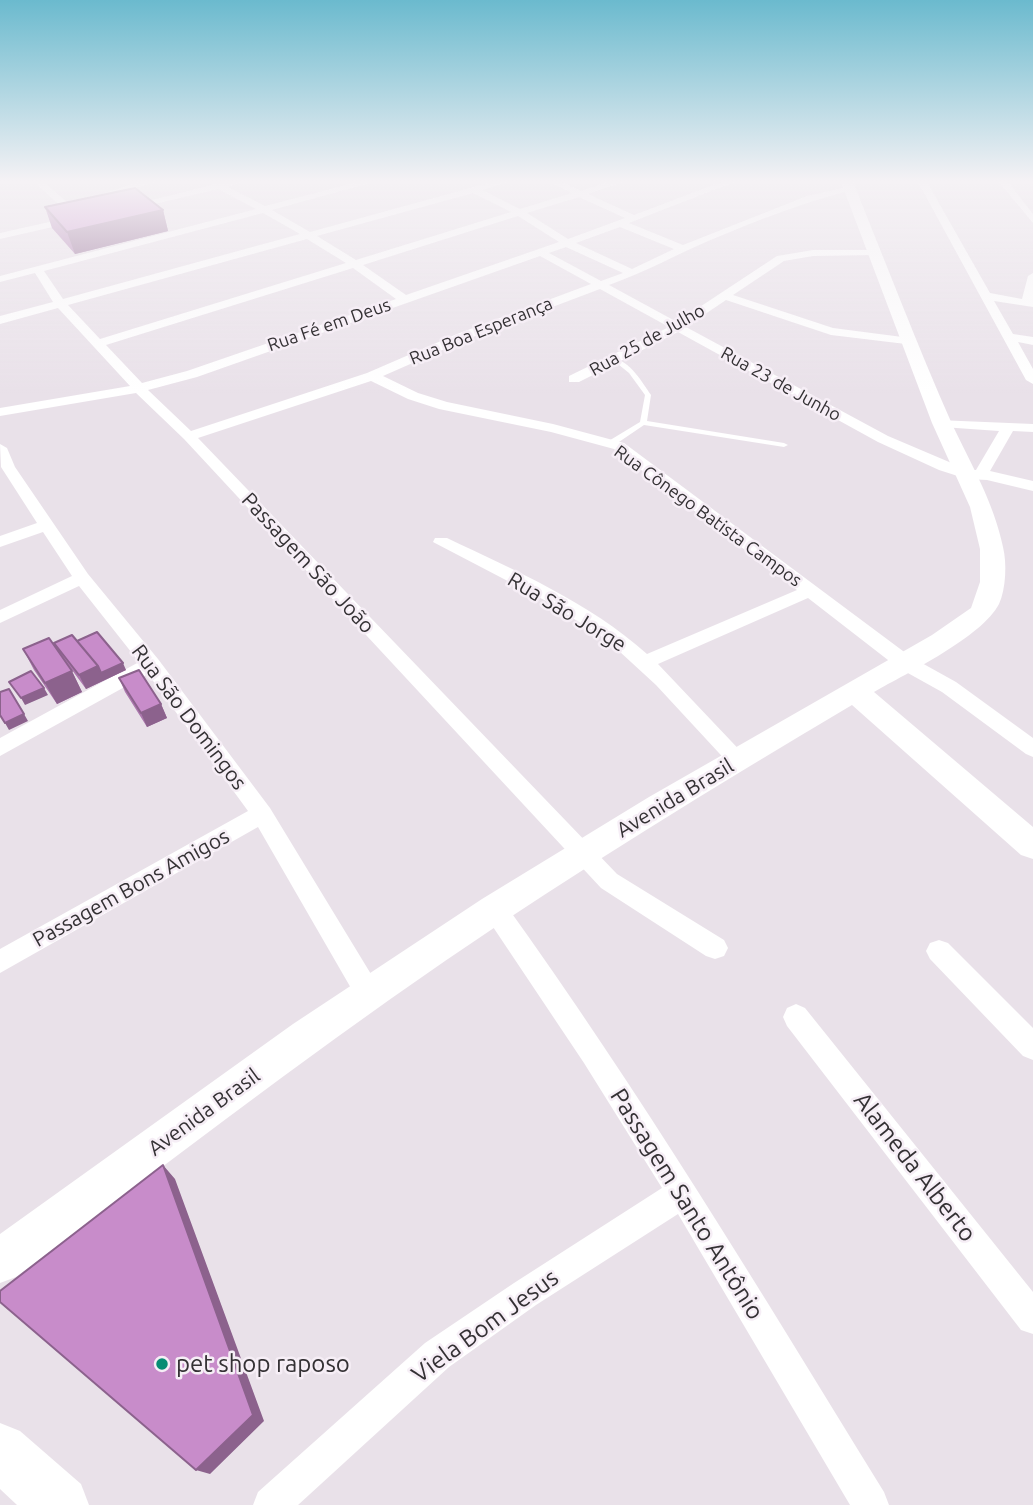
<!DOCTYPE html>
<meta charset="utf-8">
<style>
body{margin:0}
canvas{display:block;background:#e9e1e9}
</style>
<canvas width="1033" height="1505"></canvas>
<script>
const c = document.querySelector('canvas').getContext('2d');
c.lineJoin = 'round';
function fillPath(path, color) {
  c.fillStyle = color;
  c.fill(path, 'evenodd');
}
function trace(path, color, width, dash) {
  c.strokeStyle = color;
  c.lineWidth = width;
  c.lineCap = dash ? 'butt' : 'round';
  c.setLineDash(dash || []);
  c.stroke(path);
}
function label(font, color, halo, rows, align = 'center') {
  c.font = font + ' Ubuntu,sans-serif';
  c.lineWidth = 5;
  c.setLineDash([]);
  c.textBaseline = 'middle';
  c.strokeStyle = halo;
  c.fillStyle = color;
  for (const [text, x, y, turn = 0] of rows) {
    c.save();
    c.translate(x, y);
    c.rotate((+turn || 0) * Math.PI / 180);
    c.textAlign = isNaN(turn) ? turn : align;
    if (halo) c.strokeText(text, 0, 0);
    c.fillText(text, 0, 0);
    c.restore();
  }
}
const lane = new Path2D(`
 M613 358C630 361 642 382 651 395L647 421 784 443 788 445 784 447 644 425 613 446H607V442L640 422 645 395 629 373 613 360Z`);
const street = new Path2D(`
 M34 182H44L70 205V209H64Z
 M140 182H154L91 202 86 199Z
 M224 182H240L228 187 265 206 358 182H373L272 210 310 232 492 182H506L482 190 520 209 572 193 550 182H562L581 191 608 182H622L588 194 634 215 721 182H734L629 223 683 245 807 196 852 186V190C805 202 758 220 713 239 679 253 646 272 609 285L677 322 777 256 813 250H879L880 252 875 255 813 256 784 261 733 295 833 328 910 338 914 339V345L831 335 726 300 686 327 888 436 968 470H976L999 431 942 427 937 426V420L1033 424V432L1013 431 990 471 1033 481V491L987 480 967 479 939 470 878 442 678 332 579 382H569V376L669 327 600 289 465 340 383 376 418 393 447 402 553 424 624 443 911 657 956 682 1033 738V757L1026 754 942 692 897 667 808 598 658 664 749 760 745 766 738 768 731 766 656 685 607 640 546 601 433 542 435 538H447C516 571 589 602 647 654L797 590 614 449 551 432 439 409 408 399 371 381 198 438 617 874 724 940 728 948 724 956 715 959 706 956 601 888 184 439 136 393 0 416V408L130 386 58 308 0 324V316L53 302 35 273 0 282V276L256 209 218 189 125 211 120 208ZM473 193 511 212 356 260 317 236ZM579 197 625 218 568 239 527 213ZM263 213 300 234 63 299 44 271ZM518 216 559 242 406 295 363 265ZM620 227 674 249 632 269 576 243ZM307 239 346 263 100 339 68 305ZM566 247 623 273 601 281 549 253ZM540 256 591 284 457 334 367 373 191 431 148 390 197 377ZM353 268 396 299 187 371 142 383 106 345Z
 M918 182H927L990 293 1022 299 1028 276 1033 273V307L994 301 1013 334 1033 337V345L1018 342 1033 369V384L1026 380Z
 M999 182H1008L1033 214V223Z
 M76 216 81 219 79 221 0 239V233Z
 M0 444 7 448 15 467 88 574 158 659 270 808 377 984 381 993 377 1002 368 1005 359 1002 258 827 0 973V949L248 811 148 674 0 756V738L139 662 79 586 0 623V610L72 576 43 532 0 547V536L37 523 1 467Z
 M494 898 503 901C640 1091 761 1292 884 1492L889 1505H850L678 1214 536 1305 449 1367 298 1505H253L258 1492 425 1343 514 1283 662 1188 584 1063 485 915 482 908 485 901Z
 M939 940 948 943 1033 1028V1060L1023 1056 930 959 926 951 930 943Z
 M796 1004 805 1008 1033 1292V1334L1021 1330 787 1026 783 1017 787 1008Z`);
const secondary = new Path2D(`
 M841 182H853C886 263 917 345 952 424 971 464 994 503 1003 547 1007 563 1006 589 999 604 982 637 907 673 874 692L1033 827V859L1021 855 852 705C714 787 578 870 445 961 299 1061 158 1171 16 1277L0 1283V1234L293 1024 482 899 649 797 932 635 971 608 980 582V549L970 507 932 423Z`);
const primary = new Path2D(`
 M0 1423 20 1431 81 1484 89 1505H17L0 1489Z`);
const wall = new Path2D(`
 M45 207 163 210 168 231 75 254 52 228Z
 M77 641 126 670 86 689 69 666 82 692 57 704 34 670 23 649 60 654 54 643Z
 M119 678 161 704 167 718 147 727 125 692Z`);
const shadedWall = new Path2D(`
 M163 210 168 231 75 254 67 232Z
 M123 663 126 670 86 689 79 675 98 666Z
 M72 671 82 692 57 704 45 683Z
 M44 688 48 695 25 705 21 698Z
 M161 704 167 718 147 727 141 713Z
 M24 714 28 721 9 730 5 723Z
 M163 1165 175 1179 264 1421 210 1474 196 1470Z`);
const building = new Path2D(`
 M135 188 163 210 67 232 45 207Z
 M97 632 123 663 101 673 98 666 77 641Z
 M72 635 98 666 79 675 54 643Z
 M49 638 72 671 45 683 23 649Z
 M139 670 161 704 141 713 119 678Z
 M31 671 44 688 21 698 9 682Z
 M9 689 24 714 5 723 0 715V692Z
 M163 1165 253 1415 196 1470 0 1302V1291Z`);
const markers = [
 [162,1364,7,"#078d74"]
];
const farStreetnames = [
 ["Rua Fé em Deus",329,325,-19],
 ["Rua Boa Esperança",481,331,-22],
 ["Rua 25 de Julho",647,340,-29],
 ["Rua 23 de Junho",781,384,29],
 ["Rua Cônego Batista Campos",708,516,36]
];
const streetNames = [
 ["Passagem São João",308,563,47],
 ["Rua São Jorge",567,612,31],
 ["Rua São Domingos",189,717,53],
 ["Avenida Brasil",675,798,-31],
 ["Passagem Bons Amigos",131,888,-29],
 ["Avenida Brasil",204,1112,-36]
];
const nearStreetnames = [
 ["Alameda Alberto",915,1167,52],
 ["Passagem Santo Antônio",687,1204,58],
 ["Viela Bom Jesus",485,1326,-36]
];
const nearPoinames = [
 ["pet shop raposo",176,1364]
];
fillPath(lane, '#fff');
fillPath(street, '#fff');
fillPath(secondary, '#fff');
fillPath(primary, '#fff');
fillPath(wall, '#ac78ae');
fillPath(shadedWall, '#8c628d');
fillPath(building, '#c88cca');
trace(building, '#8c628d', 2);
const sky = c.createLinearGradient(0, 0, 0, 393);
sky.addColorStop(0, '#6bbace');
sky.addColorStop(0.46, '#f5f2f5');
sky.addColorStop(1, '#f5f2f500');
c.fillStyle = sky;
c.fillRect(0, 0, 1033, 393);
for (const [x, y, r, color] of markers) {
  const dot = new Path2D();
  dot.arc(x, y, r, 0, 2 * Math.PI);
  c.fillStyle = color;
  c.fill(dot);
  trace(dot, '#f6eef6', 2.5);
}
label('18px', '#343134', '#f6eef6', farStreetnames);
label('21px', '#343134', '#f6eef6', streetNames);
label('24px', '#343134', '#f6eef6', nearStreetnames);
label('24px', '#343134', '#f6eef6', nearPoinames, 'left');
</script>
